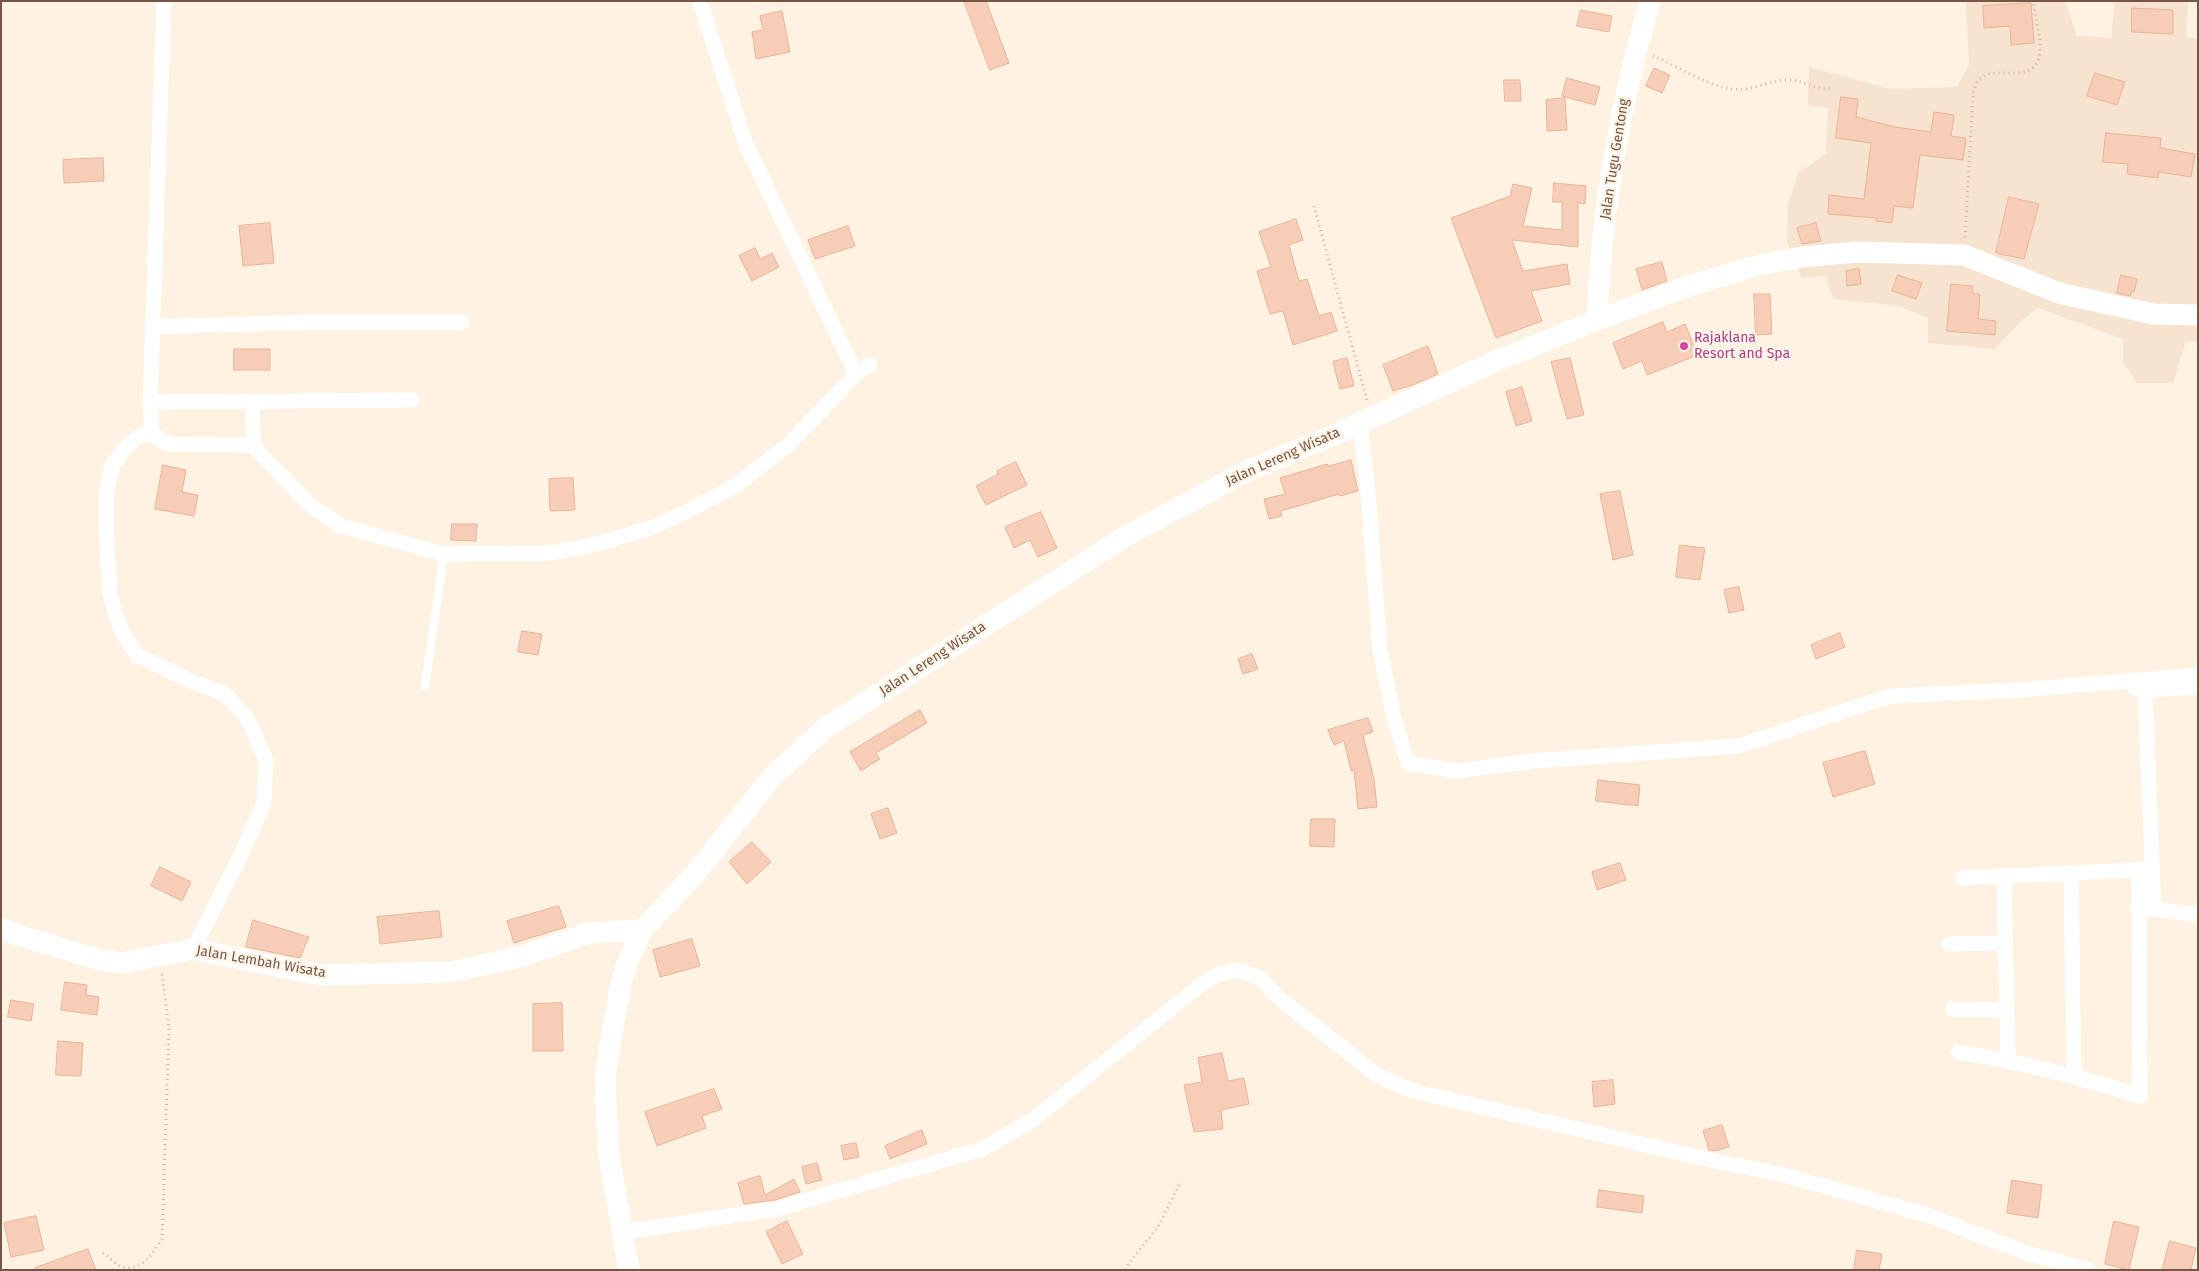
<!DOCTYPE html>
<style>
body{margin:0}
#map{position:relative;width:2199px;height:1271px;overflow:hidden;background:#fef2e2;font-family:"Fira Sans",sans-serif}
canvas{display:block}
.frame{position:absolute;inset:0;border:2px solid #785646;pointer-events:none}
</style>
<div id="map">
<canvas width="2199" height="1271"></canvas>
<div class="frame"></div>
</div>
<script>
const c = document.querySelector('canvas').getContext('2d');
c.lineJoin = 'round';
function fillPath(path, color) {
  c.fillStyle = color;
  c.fill(path, 'evenodd');
}
function trace(path, color, width, dash) {
  c.strokeStyle = color;
  c.lineWidth = width;
  c.lineCap = dash ? 'butt' : 'round';
  c.setLineDash(dash || []);
  c.stroke(path);
}
function label(font, color, halo, rows, align = 'center') {
  c.font = font + ' "Fira Sans",sans-serif';
  c.lineWidth = 5;
  c.setLineDash([]);
  c.textBaseline = 'middle';
  c.strokeStyle = halo;
  c.fillStyle = color;
  for (const [text, x, y, turn = 0] of rows) {
    c.save();
    c.translate(x, y);
    c.rotate((+turn || 0) * Math.PI / 180);
    c.textAlign = isNaN(turn) ? turn : align;
    if (halo) c.strokeText(text, 0, 0);
    c.fillText(text, 0, 0);
    c.restore();
  }
}
const residential = new Path2D(`
 M1966 1H2065L2077 36 2111 38 2115 1H2188L2186 36 2198 39V341H2186L2173 383H2137L2123 363V339L2038 308 2023 319 1995 349 1928 343V318L1899 306 1833 299 1826 276 1802 278 1787 242 1788 204 1798 173 1826 154 1828 108 1808 105 1809 67 1891 89 1957 87 1969 65Z`);
const building = new Path2D(`
 M964 1H986L1009 63 990 70Z
 M2031 3 2034 43 2011 45 2010 26 1984 28 1983 6Z
 M2132 8 2173 10V34L2132 32Z
 M1581 10 1612 16 1609 32 1577 26Z
 M782 11 790 52 756 59 752 32 763 30 760 16Z
 M1654 68 1670 75 1662 93 1646 86Z
 M2095 73 2125 82 2117 105 2087 96Z
 M1567 78 1600 87 1595 105 1562 96Z
 M1504 80H1520L1521 101H1505Z
 M1841 97 1858 99 1856 117 1895 127 1931 132 1934 112 1954 115 1951 136 1966 138 1963 160 1920 155 1913 208 1894 206 1892 223 1876 221V218L1828 214 1829 195 1864 199 1871 143 1836 138Z
 M1565 98 1567 130 1547 131 1546 100Z
 M2106 133 2161 138 2160 148 2195 154 2191 177 2159 172 2158 178 2127 174 2128 164 2103 162Z
 M103 158 104 181 64 183 63 160Z
 M1554 183 1586 186 1585 204 1578 203V247L1512 240 1523 271 1567 264 1570 284 1531 291 1542 321 1496 338 1451 218 1510 196 1513 184 1532 188 1523 226 1562 230V202H1553Z
 M2009 197 2039 204 2024 259 1996 253Z
 M1296 219 1303 240 1289 245 1299 281 1307 279 1319 316 1331 312 1337 331 1293 345 1283 311 1270 314 1257 271 1271 267 1259 232Z
 M270 223 274 263 243 266 239 226Z
 M1816 223 1821 241 1802 244 1797 228Z
 M848 226 855 246 815 259 808 240Z
 M755 248 760 259 772 253 779 267 752 281 739 256Z
 M1662 262 1667 281 1642 290 1636 269Z
 M1859 269 1861 284 1847 286 1846 271Z
 M1898 275 1922 283 1916 299 1892 291Z
 M2121 275 2137 279 2134 292H2131L2130 296 2117 293Z
 M1951 284 1973 286 1972 293 1980 294 1978 319 1996 321 1995 335 1947 331Z
 M1754 294H1770L1772 334 1756 335Z
 M1663 322 1667 332 1685 324 1698 355 1647 375 1642 361 1623 369 1613 343Z
 M1428 346 1438 374 1413 385 1393 391 1383 365Z
 M234 349H270V370H234Z
 M1347 358 1354 386 1340 389 1333 362Z
 M1570 358 1584 415 1567 419 1551 362Z
 M1522 387 1532 421 1516 426 1506 392Z
 M1351 460 1358 491 1340 496 1339 494 1281 511 1282 516 1269 519 1264 499 1285 494 1280 478 1327 464 1328 466Z
 M1016 462 1027 485 986 505 976 486 998 474 997 471Z
 M163 465 186 470 182 492 198 495 194 516 155 509Z
 M573 478 575 510 550 511 549 479Z
 M1620 491 1633 555 1613 560 1600 494Z
 M1041 512 1057 548 1038 557 1030 540 1014 548 1005 527Z
 M452 524H477L476 541 451 540Z
 M1680 545 1705 548 1700 580 1676 577Z
 M1739 587 1744 610 1729 613 1724 590Z
 M522 631 542 634 538 655 518 652Z
 M1840 633 1845 647 1816 659 1811 645Z
 M1252 654 1258 669 1243 674 1238 659Z
 M920 710 927 723 876 753 880 759 861 771 850 752Z
 M1368 718 1373 732 1363 735 1374 779 1377 807 1358 809 1354 770 1351 771 1344 741 1334 745 1328 730Z
 M1865 751 1875 784 1833 797 1823 763Z
 M1598 780 1640 785 1638 806 1596 801Z
 M888 808 897 833 880 839 871 814Z
 M1311 819H1335L1334 847 1310 846Z
 M752 842 771 862 747 884 729 862Z
 M1620 863 1626 880 1597 890 1592 872Z
 M160 867 191 882 182 901 151 886Z
 M559 906 566 927 514 943 507 921Z
 M439 911 442 937 380 944 377 917Z
 M253 920 309 937 300 958 246 947Z
 M692 939 700 966 660 977 653 950Z
 M65 982 87 985 86 995 99 997 97 1015 61 1010Z
 M11 1000 34 1004 31 1021 8 1017Z
 M562 1003 563 1051H533V1004Z
 M58 1041 83 1043 81 1076 56 1075Z
 M1222 1053 1228 1081 1244 1078 1249 1104 1221 1110 1223 1129 1194 1132 1184 1085 1202 1082 1198 1058Z
 M1613 1080 1615 1104 1594 1107 1592 1082Z
 M714 1089 722 1109 702 1116 706 1128 657 1146 645 1112Z
 M1722 1125 1729 1147 1715 1151 1709 1150 1703 1131Z
 M922 1130 927 1144 890 1159 885 1146Z
 M856 1143 859 1157 844 1160 841 1146Z
 M817 1163 822 1180 806 1184 802 1167Z
 M760 1176 765 1195 794 1179 800 1192 775 1200 744 1204 738 1183Z
 M2012 1180 2042 1185 2038 1218 2007 1213Z
 M1599 1190 1644 1196 1642 1213 1597 1207Z
 M36 1216 44 1250 11 1257 4 1223Z
 M787 1221 803 1254 782 1264 766 1232Z
 M2114 1221 2139 1227 2129 1270 2105 1264Z
 M2170 1241 2196 1248 2191 1270H2162Z
 M88 1249 96 1270H35V1268Z
 M1857 1250 1882 1254 1879 1270H1854Z`);
const path = new Path2D(`
 M1653 56C1679 66 1718 94 1746 89 1762 86 1774 79 1791 80 1805 81 1815 90 1831 89
 M1314 206 1367 400
 M1965 237 1973 94C1975 88 1976 81 1982 77 2000 65 2042 89 2040 44 2039 30 2035 15 2033 1
 M103 1253C109 1257 116 1265 123 1267 142 1271 154 1252 162 1239L169 1029 162 973
 M1126 1270 1129 1263 1158 1227 1181 1181`);
const lane = new Path2D(`
 M425 686 444 554`);
const street = new Path2D(`
 M700 1 745 142 856 374
 M152 327 310 322H462
 M150 402 164 1
 M252 402 254 447 248 445 169 444 159 439 152 431 150 402 412 400
 M1360 423 1368 492 1380 650 1394 719 1408 763 1457 771 1533 761 1739 746 1890 696 2020 690 2198 675
 M152 431 137 438 127 446 112 466 106 493V535L110 594 115 614 122 632 137 655 188 680 224 693 247 718 266 760 264 803 239 859 193 949
 M254 447 309 504 341 526 444 554 550 553 589 546 648 529 686 512 738 484 788 445 856 374 870 365
 M2135 689 2145 691 2198 686
 M2145 691 2154 909
 M2147 870H2138L2139 910 2154 909 2198 915
 M2004 876 2008 1060
 M1962 878 2071 873
 M1949 944 2005 943
 M1953 1009 2006 1010
 M1958 1052C2021 1062 2080 1077 2140 1096L2139 910
 M2074 1075 2071 873 2138 870
 M623 1232 777 1209 982 1149 1031 1121 1202 984 1220 974 1237 970 1260 978 1279 998 1378 1076 1413 1091 1715 1161 1780 1174 1927 1215 2026 1253 2088 1270`);
const secondary = new Path2D(`
 M1597 320C1601 211 1620 105 1650 1
 M1 928 18 935 100 960 121 963 193 949 320 975 451 972 523 956 588 933 642 930
 M629 1270 608 1150 605 1075 621 982 628 961 642 930 695 874 772 777 825 728 1126 536 1247 471 1334 435 1487 365 1597 320 1689 286 1759 265 1802 257 1858 252 1964 255 2059 293 2153 314 2198 315`);
const markers = [
 [1684,346,5,"#d1479c"]
];
const streetNames = [
 ["Jalan Tugu Gentong",1615,159,-81],
 ["Jalan Lereng Wisata",1283,457,-24],
 ["Jalan Lereng Wisata",933,659,-33],
 ["Jalan Lembah Wisata",261,962,10]
];
const hotelNames = [
 ["Rajaklana",1694,338],
 ["Resort and Spa",1694,354]
];
fillPath(residential, '#f6e3d0');
fillPath(building, '#f6ceb7');
trace(building, '#eab396', 1);
trace(path, '#dbb19a', 3, [1, 4]);
trace(lane, '#fff', 8);
trace(street, '#fff', 15);
trace(secondary, '#fff', 21);
for (const [x, y, r, color] of markers) {
  const dot = new Path2D();
  dot.arc(x, y, r, 0, 2 * Math.PI);
  c.fillStyle = color;
  c.fill(dot);
  trace(dot, '#fff6ea', 2);
}
label('14px', '#785646', '#fff6ea', streetNames);
label('14px', '#b23c85', '#fff6ea', hotelNames, 'left');
</script>
